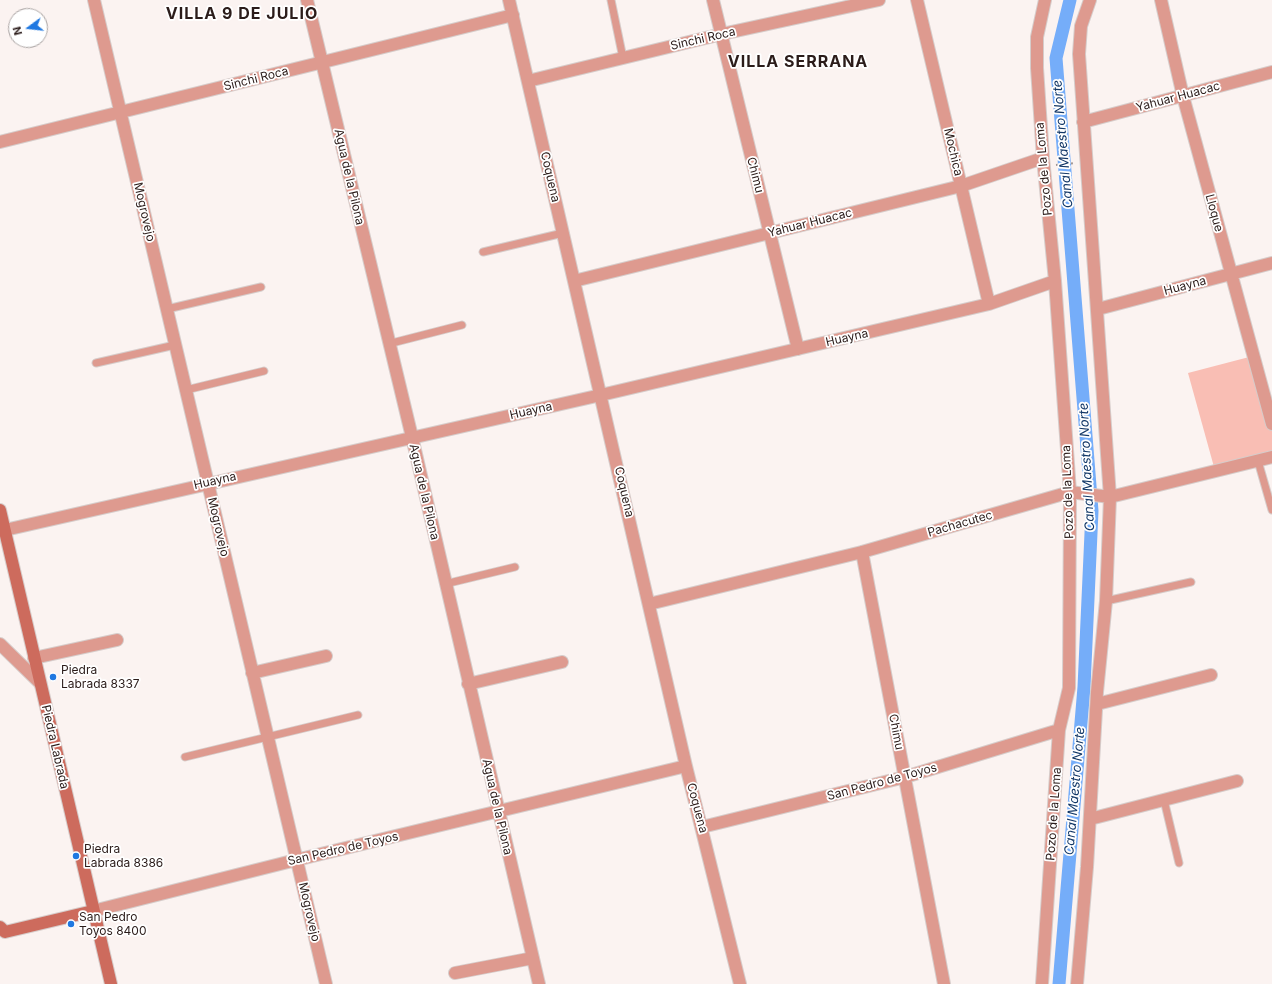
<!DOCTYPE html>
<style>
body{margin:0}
#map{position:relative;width:1272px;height:984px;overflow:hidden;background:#fbf3f1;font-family:Inter,sans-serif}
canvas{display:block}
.north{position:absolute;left:8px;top:8px;width:40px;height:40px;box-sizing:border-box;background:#fff;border:1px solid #aaa4a3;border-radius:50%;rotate:255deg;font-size:11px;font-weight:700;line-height:16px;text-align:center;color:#2b1c1a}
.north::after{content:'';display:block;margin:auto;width:14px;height:18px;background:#1f78e1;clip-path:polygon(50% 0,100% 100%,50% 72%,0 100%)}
</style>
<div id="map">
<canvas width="1272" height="984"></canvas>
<div class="north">N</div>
</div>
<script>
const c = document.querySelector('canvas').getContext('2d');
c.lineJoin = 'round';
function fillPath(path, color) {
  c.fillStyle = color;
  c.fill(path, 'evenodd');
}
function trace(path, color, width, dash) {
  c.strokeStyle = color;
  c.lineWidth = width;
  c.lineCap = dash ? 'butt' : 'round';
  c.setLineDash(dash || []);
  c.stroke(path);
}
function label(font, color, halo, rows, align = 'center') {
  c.font = font + ' Inter,sans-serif';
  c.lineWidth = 3.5;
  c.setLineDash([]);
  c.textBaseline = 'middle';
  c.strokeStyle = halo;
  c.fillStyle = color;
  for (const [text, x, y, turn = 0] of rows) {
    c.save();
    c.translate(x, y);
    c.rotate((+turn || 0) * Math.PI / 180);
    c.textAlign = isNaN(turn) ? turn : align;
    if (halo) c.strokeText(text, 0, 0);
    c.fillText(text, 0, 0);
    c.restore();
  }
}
const green = new Path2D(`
 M1253 356 1272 424V453L1214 467 1188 373Z`);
const canal = new Path2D(`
 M1059 984 1084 687 1092 511 1056 58 1070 0`);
const path = new Path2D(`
 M1056 165 1075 163`);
const lane = new Path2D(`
 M611 0 623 58
 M483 252 563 233
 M167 309 261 287
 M388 344 462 325
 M96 363 175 345
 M186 390 264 371
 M1258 461 1272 510
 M445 584 515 567
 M1106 601 1191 582
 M185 757 358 715
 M1164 800 1179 863`);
const street = new Path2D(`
 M94 0 326 984
 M307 0 412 437 539 984
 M509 0 686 766 740 984
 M713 0 798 349
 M917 0 989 304
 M1161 0 1183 96 1272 424
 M528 81 722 34 879 0
 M1083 122 1272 72
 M0 142 513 15
 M574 281 961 186 1043 158
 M1098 309 1272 263
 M5 530 601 395 989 304 1055 281
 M862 552 944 984
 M649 604 862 552 1070 492 1110 497 1272 457
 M0 644 40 683
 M34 658 117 640
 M252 673 326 656
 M468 684 562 662
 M1097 704 1211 675
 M1090 819 1237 781
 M702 827 905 777 1059 730
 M93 911 296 860 686 766
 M455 973 533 958
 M1042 984 1059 730 1069 688 1070 492 1055 281 1043 158 1037 68V37L1045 0
 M1077 984 1087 867 1097 692 1106 601 1110 497 1079 54 1081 26 1090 0`);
const secondary = new Path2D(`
 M0 510 111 984
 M0 927 5 932 93 911`);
const markers = [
 [53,677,4,"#1f78e1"],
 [76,856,4,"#1f78e1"],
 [71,924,4,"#1f78e1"]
];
const streetNames = [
 ["Sinchi Roca",703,39,-13],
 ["Sinchi Roca",256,79,-14],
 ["Yahuar Huacac",1178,97,-15],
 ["Mochica",953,152,77],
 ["Pozo de la Loma",1044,169,-95],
 ["Chimu",755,175,76],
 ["Agua de la Pilona",349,177,77],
 ["Coquena",550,177,77],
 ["Mogrovejo",144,212,77],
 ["Lloque",1214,213,75],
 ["Yahuar Huacac",810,223,-14],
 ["Huayna",1185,286,-15],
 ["Huayna",847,338,-13],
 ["Huayna",531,411,-13],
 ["Huayna",215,481,-13],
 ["Agua de la Pilona",424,492,77],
 ["Coquena",624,492,77],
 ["Pozo de la Loma",1068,492,-92],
 ["Pachacutec",960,524,-16],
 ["Mogrovejo",218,527,77],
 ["Chimu",896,732,79],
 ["Piedra Labrada",55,747,77],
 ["San Pedro de Toyos",882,782,-15],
 ["Agua de la Pilona",497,807,77],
 ["Coquena",697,808,75],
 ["Pozo de la Loma",1054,814,-86],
 ["San Pedro de Toyos",343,849,-13],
 ["Mogrovejo",309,912,77]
];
const poiNames = [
 ["Piedra",61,670],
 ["Labrada 8337",61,684],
 ["Piedra",84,849],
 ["Labrada 8386",84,863],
 ["San Pedro",79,917],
 ["Toyos 8400",79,931]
];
const waterNames = [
 ["Canal Maestro Norte",1063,144,-95],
 ["Canal Maestro Norte",1087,467,-93],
 ["Canal Maestro Norte",1075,791,-85]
];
const districtNames = [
 ["VILLA 9 DE JULIO",242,14],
 ["VILLA SERRANA",798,62]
];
fillPath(green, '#f9beb4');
trace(canal, '#75adf9', 13);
trace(lane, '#d6ccca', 9);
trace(street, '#d6ccca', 14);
trace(secondary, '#d6ccca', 14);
trace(path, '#a09593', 2, [2, 3]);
trace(lane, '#de9a8f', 7);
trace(street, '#de9a8f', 12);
trace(secondary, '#cd6b5d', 12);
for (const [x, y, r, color] of markers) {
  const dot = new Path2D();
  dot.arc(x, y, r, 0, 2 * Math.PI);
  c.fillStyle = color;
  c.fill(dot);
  trace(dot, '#fff', 1.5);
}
label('12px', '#2b1c1a', '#fff', streetNames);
label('12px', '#2b1c1a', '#fff', poiNames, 'left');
label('italic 13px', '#123767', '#fff', waterNames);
c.letterSpacing = '1px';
label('bold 16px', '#2b1c1a', '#fff', districtNames);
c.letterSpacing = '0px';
</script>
